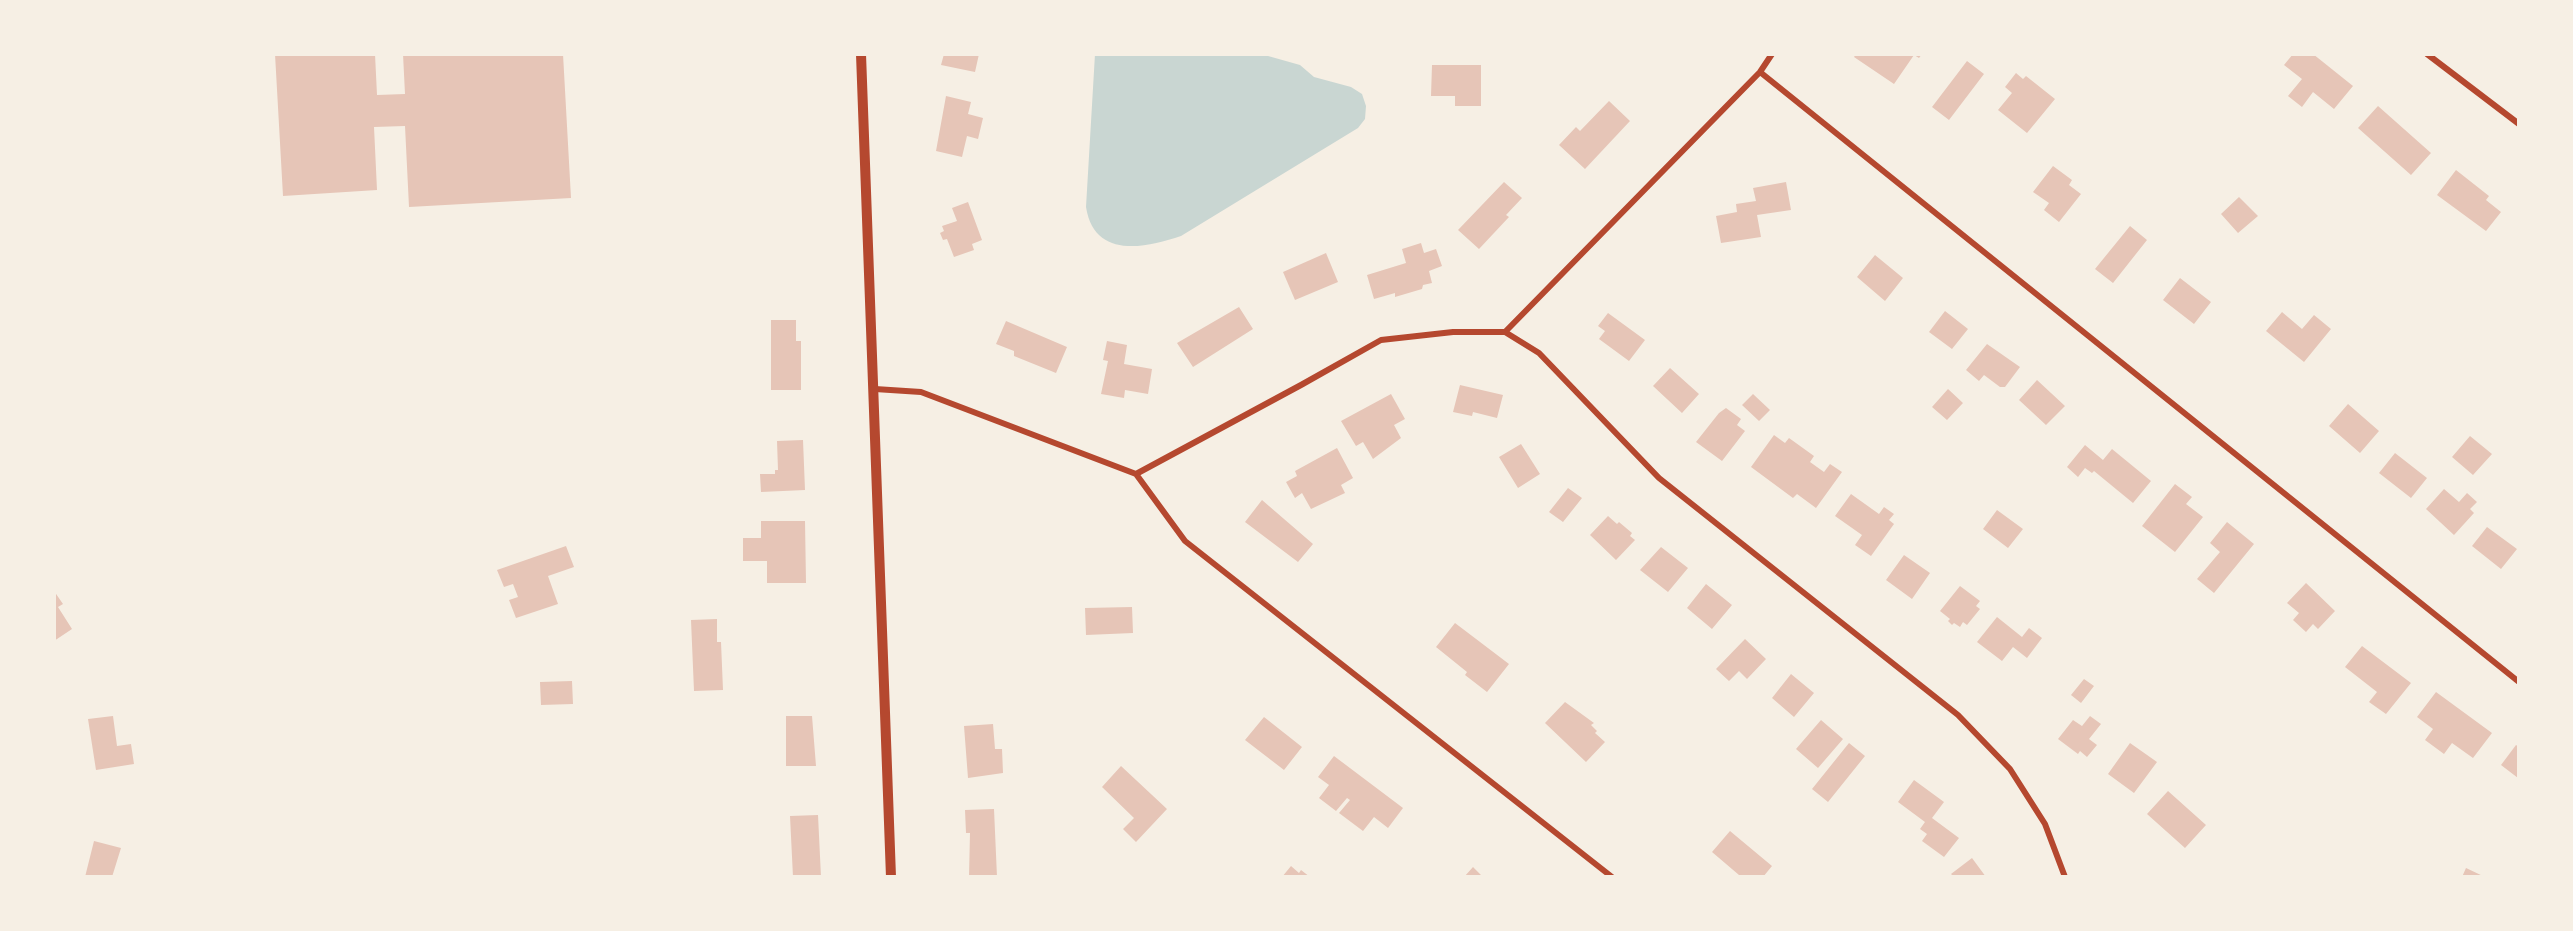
<!DOCTYPE html>
<style>
body{margin:0}
#map{position:relative;width:2573px;height:931px;overflow:hidden;background:#f6efe4;font-family:"Public Sans",sans-serif}
canvas{display:block}
.frame{position:absolute;inset:0;border:56px solid #f6efe4;pointer-events:none}
</style>
<div id="map">
<canvas width="2573" height="931"></canvas>
<div class="frame"></div>
</div>
<script>
const c = document.querySelector('canvas').getContext('2d');
c.lineJoin = 'round';
function fillPath(path, color) {
  c.fillStyle = color;
  c.fill(path, 'evenodd');
}
function trace(path, color, width, dash) {
  c.strokeStyle = color;
  c.lineWidth = width;
  c.lineCap = dash ? 'butt' : 'round';
  c.setLineDash(dash || []);
  c.stroke(path);
}
const water = new Path2D(`
 M1095 54H1261L1300 65 1314 77 1351 87 1362 94 1366 106 1365 119 1358 128 1181 236C1143 249 1094 258 1086 207Z`);
const building = new Path2D(`
 M275 54H375L377 95 405 94 403 54H563L571 198 409 207 405 126 374 127 377 190 283 196Z
 M944 54H979L975 72 941 65Z
 M1856 54H1922L1919 58 1914 55 1894 84 1854 57Z
 M2293 54H2313L2353 86 2334 109 2313 92 2302 107 2288 96 2302 79 2284 65Z
 M1967 61 1984 74 1949 120 1932 107Z
 M1432 65H1481V106H1455V96H1431Z
 M2016 73 2023 79 2026 76 2055 99 2027 133 1998 110 2012 93 2005 87Z
 M946 96 971 102 968 114 983 118 978 139 967 136 962 157 936 151Z
 M1609 101 1630 121 1585 169 1559 145 1576 127 1580 131Z
 M2378 106 2431 153 2411 175 2358 128Z
 M2053 166 2072 180 2069 185 2081 194 2059 222 2044 210 2049 203 2033 192Z
 M2456 170 2489 196 2486 200 2501 212 2486 231 2437 195Z
 M1504 182 1522 198 1506 215 1509 217 1479 249 1458 230Z
 M1786 182 1791 210 1757 215 1761 237 1721 243 1716 216 1737 212 1736 204 1756 201 1753 188Z
 M2239 197 2258 216 2238 233 2221 214Z
 M968 202 982 240 972 244 974 250 954 257 947 239 943 240 940 233 944 231 942 226 957 221 952 208Z
 M2130 226 2147 240 2113 283 2095 269Z
 M1421 243 1424 253 1436 249 1442 266 1429 271 1432 283 1423 285 1422 289 1395 297V293L1374 299 1367 275 1406 263 1402 249Z
 M1326 253 1338 282 1295 300 1283 272Z
 M1875 255 1903 278 1885 301 1857 277Z
 M2180 278 2211 302 2194 324 2163 300Z
 M1239 307 1253 329 1193 367 1177 343Z
 M1945 311 1968 329 1952 349 1929 332Z
 M2282 312 2302 329 2314 315 2331 329 2304 362 2266 331Z
 M1608 313 1645 340 1629 361 1599 339 1605 331 1598 326Z
 M771 320H796V341H801V390H771Z
 M1006 321 1067 347 1056 373 1014 356V351L996 344Z
 M1107 341 1127 345 1124 364 1152 369 1148 394 1125 390 1124 398 1101 394 1108 361 1103 360Z
 M1987 344 2020 367 2005 387H2000L1984 375 1979 381 1966 370Z
 M1670 368 1699 394 1682 413 1653 386Z
 M2037 380 2065 406 2046 425 2019 400Z
 M1460 385 1503 395 1497 418 1473 412 1472 416 1453 412Z
 M1948 389 1963 403 1947 420 1932 407Z
 M1391 394 1405 419 1394 425 1401 438 1373 459 1363 442 1356 446 1341 421Z
 M1753 394 1770 410 1759 421 1742 405Z
 M2348 404 2379 431 2360 453 2329 426Z
 M1726 408 1741 419 1737 425 1745 431 1722 461 1696 442 1719 413Z
 M1774 435 1785 443 1789 438 1814 456 1810 462 1824 472 1830 464 1842 472 1816 508 1797 494 1793 498 1751 467Z
 M2470 436 2492 454 2473 475 2452 457Z
 M803 440 805 490 761 492 760 474H775V470H778L777 441Z
 M1521 444 1540 474 1518 488 1499 457Z
 M2085 445 2103 460 2112 449 2151 481 2133 503 2094 471 2092 473 2085 468 2078 477 2067 467Z
 M1337 448 1353 478 1341 485 1345 493 1311 509 1302 493 1295 498 1286 482 1297 476 1295 471Z
 M2395 453 2427 478 2411 498 2379 473Z
 M2175 484 2192 497 2186 504 2203 517 2175 552 2142 526Z
 M1568 488 1582 498 1563 522 1549 512Z
 M2444 489 2459 502 2467 493 2477 502 2470 509 2474 513 2454 535 2426 509Z
 M1851 494 1879 514 1884 507 1894 514 1889 520 1894 524 1871 556 1855 545 1862 535 1835 516Z
 M1262 500 1313 544 1298 562 1245 522Z
 M1997 510 2023 529 2008 548 1983 529Z
 M1608 516 1617 524 1619 522 1632 533 1630 536 1635 540 1616 560 1590 535Z
 M761 521H805L806 583H767V561H743V538H761Z
 M2227 522 2254 544 2214 593 2197 579 2220 552 2210 543Z
 M2487 527 2517 549 2501 569 2472 546Z
 M566 546 574 567 548 576 558 604 516 618 509 600 518 597 513 584 504 587 497 570Z
 M1661 547 1688 568 1668 592 1640 570Z
 M1904 555 1930 573 1912 599 1886 580Z
 M2306 583 2335 611 2318 629 2313 624 2306 632 2293 620 2299 613 2287 603Z
 M1706 584 1732 605 1712 629 1687 608Z
 M1960 586 1980 601 1976 606 1980 609 1967 625 1963 622 1960 627 1954 623 1952 625 1948 621 1950 619 1940 611Z
 M54 591 63 604 58 607 72 629 54 641Z
 M1132 607 1133 633 1086 635 1085 608Z
 M1997 617 2022 637 2029 628 2042 638 2027 658 2013 647 2002 661 1977 642Z
 M717 619V642H721L723 690 694 691 691 620Z
 M1455 623 1509 664 1487 692 1465 675 1467 672 1436 647Z
 M1745 639 1766 659 1747 679 1739 671 1729 681 1716 669Z
 M2362 646 2411 683 2386 714 2369 702 2377 692 2345 667Z
 M1791 674 1814 693 1794 717 1772 698Z
 M2084 679 2094 686 2081 703 2071 695Z
 M572 681 573 704 541 705 540 682Z
 M2436 692 2492 733 2473 758 2452 743 2444 754 2425 740 2433 729 2417 717Z
 M1565 702 1594 723 1591 725 1597 731 1595 733 1605 742 1586 762 1545 723Z
 M113 716 117 746 131 744 134 764 96 770 88 719Z
 M786 716H812L816 766H786Z
 M2090 716 2101 724 2089 739 2097 745 2087 757 2080 751 2078 754 2058 739 2073 720 2082 726Z
 M1264 717 1302 747 1284 770 1245 740Z
 M1821 720 1843 739 1818 768 1796 749Z
 M993 724 995 749H1002L1003 773 968 778 964 726Z
 M1849 743 1865 756 1828 802 1812 789Z
 M2130 743 2157 762 2134 793 2108 774Z
 M2516 745 2519 747 2518 778 2501 765Z
 M1334 756 1403 808 1388 828 1374 817 1363 831 1339 813 1350 800 1347 798 1336 811 1319 798 1329 785 1318 777Z
 M1121 766 1167 809 1136 842 1123 829 1134 818 1102 787Z
 M1914 780 1944 802 1932 818 1959 838 1944 857 1922 841 1927 834 1920 829 1925 822 1898 802Z
 M2168 791 2206 825 2185 848 2147 814Z
 M994 809 997 877H969L970 833H966L965 810Z
 M818 815 821 877H793L790 816Z
 M1730 831 1772 866 1763 877 1739 875 1712 852Z
 M94 841 121 848 112 877H85Z
 M1972 858 1986 877H1954L1951 874Z
 M1291 866 1299 873 1301 870 1310 877H1282Z
 M1473 867 1483 877H1464Z
 M2466 868 2485 877H2462Z`);
const minor = new Path2D(`
 M2427 54 2519 124
 M1760 72 2519 682
 M1505 332 1760 72 1772 54
 M875 389 921 392 1136 474 1301 385 1381 340 1453 332H1505L1539 353 1659 478 1958 715 2010 769 2045 824 2065 877
 M1136 474 1185 541 1612 877`);
const tertiary = new Path2D(`
 M861 54 891 877`);
fillPath(water, '#c9d6d2');
fillPath(building, '#e6c5b7');
trace(minor, '#b5482f', 6);
trace(tertiary, '#b5482f', 10);
</script>
